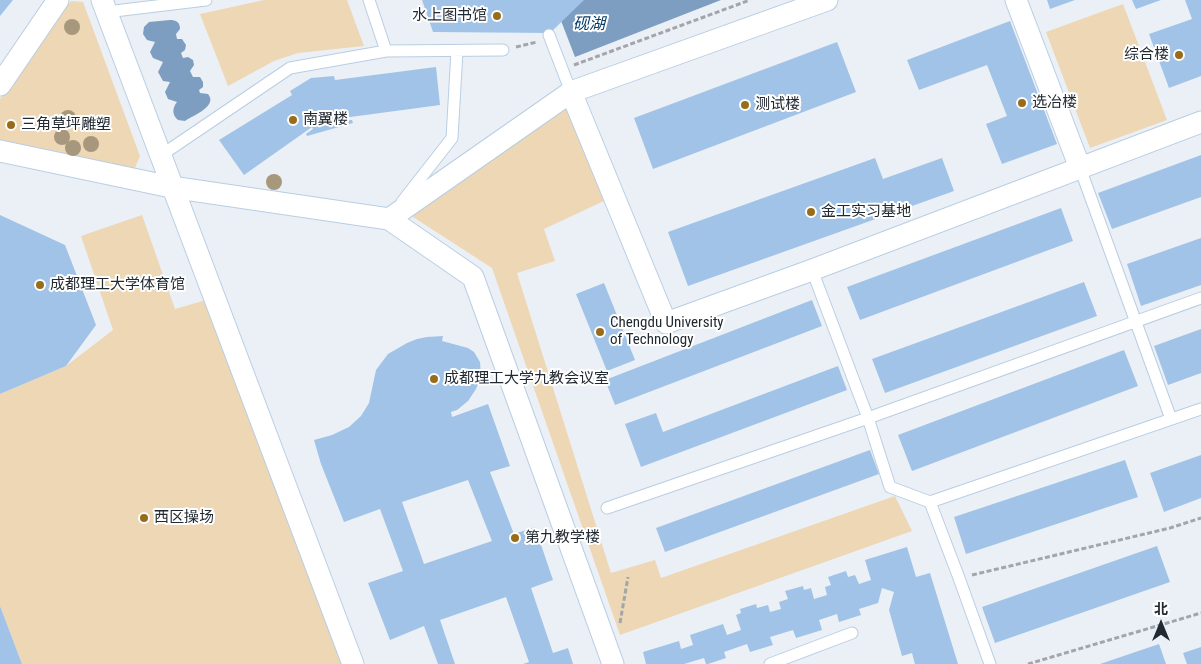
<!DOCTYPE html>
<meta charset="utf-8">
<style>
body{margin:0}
#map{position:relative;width:1201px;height:664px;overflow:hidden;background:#fafafa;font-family:"Roboto Condensed","Noto Sans SC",sans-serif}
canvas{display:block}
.north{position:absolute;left:1136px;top:599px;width:50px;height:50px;-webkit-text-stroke:4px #fff;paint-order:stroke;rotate:0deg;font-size:14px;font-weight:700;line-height:20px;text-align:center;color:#212931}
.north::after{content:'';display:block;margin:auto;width:18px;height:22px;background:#212931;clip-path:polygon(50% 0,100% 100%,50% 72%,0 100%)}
</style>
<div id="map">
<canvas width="1201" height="664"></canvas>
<div class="north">北</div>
</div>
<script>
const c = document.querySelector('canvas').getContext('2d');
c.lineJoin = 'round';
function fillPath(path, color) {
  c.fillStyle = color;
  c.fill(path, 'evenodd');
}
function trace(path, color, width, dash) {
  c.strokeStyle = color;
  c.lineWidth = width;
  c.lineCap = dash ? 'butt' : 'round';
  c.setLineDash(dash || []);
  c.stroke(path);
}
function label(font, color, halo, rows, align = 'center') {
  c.font = font + ' "Roboto Condensed","Noto Sans SC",sans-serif';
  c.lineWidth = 4;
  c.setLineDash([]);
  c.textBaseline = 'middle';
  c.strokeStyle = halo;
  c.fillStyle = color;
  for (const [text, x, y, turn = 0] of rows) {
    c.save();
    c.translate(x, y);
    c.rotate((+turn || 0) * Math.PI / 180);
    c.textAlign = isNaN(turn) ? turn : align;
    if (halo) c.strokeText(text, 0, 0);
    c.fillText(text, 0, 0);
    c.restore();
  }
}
const built = new Path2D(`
 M0 0H1201V664H0Z`);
const green = new Path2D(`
 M264 0H347L364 46 298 53 274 61 228 86 200 14Z
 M71 1 83 2 140 156 134 170 0 144V99Z
 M1123 4 1167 120 1090 148 1046 32Z
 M568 105 606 200 544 229 555 261 517 273 611 573 655 560 661 578 895 496 912 531 620 635 492 268 410 215Z
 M142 215 175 309 206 300 342 664H22L0 606V394L66 366 113 330 81 236Z`);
const water = new Path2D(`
 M553 0H721L575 57Z
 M170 20C176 20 180 22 180 29L176 34 177 39H182L186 45 185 50 181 53 183 58 188 57 193 60 194 65 190 71 193 77H200L203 82V87L199 90 200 93 208 94C218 106 194 115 185 121L178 120C172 115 172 108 177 102L168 99 165 92 170 82 163 81 158 72 163 62 153 58 150 52 155 42 147 40 143 34 144 27 149 22Z`);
const building = new Path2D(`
 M0 0H13L0 16Z
 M422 0H584L550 33 433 32Z
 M1047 0H1075L1050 9Z
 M1132 0H1161L1136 9Z
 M1185 0H1201V76L1169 88 1149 34 1192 19Z
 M1010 21 1057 144 1002 164 986 124 1007 116 987 65 919 90 907 60Z
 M837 42 856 92 653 169 634 118Z
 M436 67 440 105 343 118 344 120H352L353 123 307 136 306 134 313 129 312 127 244 175 219 140 292 95 290 91 311 78 334 76 335 80Z
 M1201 155V197L1112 229 1098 193Z
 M875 158 883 179 942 158 954 191 688 286 668 232Z
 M1061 208 1073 241 860 320 847 287Z
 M0 215 65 245 96 325 66 366 0 394Z
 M1201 238V285L1141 306 1127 264Z
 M1084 282 1097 316 885 393 872 359Z
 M604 283 635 360 607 371 576 294Z
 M812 300 822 326 615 405 605 380Z
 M1201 329V373L1168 385 1154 346Z
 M443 336 442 341 468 348 474 352 480 362 481 376 476 389 468 401 457 410 451 412 452 417 488 404 510 466 490 472 514 534 535 527 553 580 531 588 553 653 568 648 573 664H523L529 662 506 597 440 620 455 664H438L424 626 390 640 368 583 403 571 380 509 344 522 321 464 314 440 332 435 349 427 361 416 369 403 376 370 388 354 407 343 417 339 427 337ZM468 480 492 541 424 564 402 502Z
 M1124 350 1138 386 912 471 898 435Z
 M838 366 847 390 641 467 625 424 656 413 663 432Z
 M870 450 879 474 665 552 656 528Z
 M1201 455V498L1164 512 1150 473Z
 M1125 460 1138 497 966 554 954 517Z
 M1157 546 1170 582 995 643 982 607Z
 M907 547 916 577 930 573 958 664H915L912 653 902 656 889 610 894 592 882 588 878 603 859 609 861 615 839 622 837 614 819 620 822 630 796 638 793 630 770 637 773 645 750 652 747 644 724 652 726 658 708 664H706L704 658 684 664H646L643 652 679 641 681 649 693 645 690 635 723 624 727 635 741 630 736 615 741 613 740 609 756 604 757 608 768 605 770 612 781 609 779 602 788 599 785 591 803 586 804 590 811 588 814 599 827 595 825 587 831 585 828 577 846 571 848 577 855 575 859 584 871 580 865 560Z
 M0 606 22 664H0Z
 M1159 644 1166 664H1100Z
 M1201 647V664H1187L1183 653Z`);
const path = new Path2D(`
 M516 47 537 42
 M574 65 750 0
 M972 575 1170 528 1201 518
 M620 623 628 577
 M1028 664 1201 613`);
const lane = new Path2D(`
 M369 0 386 51
 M106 12 206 0
 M549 35 571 92
 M160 156 290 68 386 51 503 50
 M1080 168 1171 419
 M402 202 452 138 457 51
 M812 270 868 418 890 487 930 502 959 578 990 664
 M930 502 1201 409
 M607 508 868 418 1201 298
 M770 664 852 633`);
const street = new Path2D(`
 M102 0 353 664
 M1016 0 1080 168
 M0 85 58 0
 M571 92 666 323 812 270 1201 122
 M0 151 171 187 389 219 473 277 613 664
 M389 219 571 92 827 0`);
const trees = [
 [72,27],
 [68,118],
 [62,137],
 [91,144],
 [73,148],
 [274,182]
];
const markers = [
 [497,16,5,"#986d1a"],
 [1179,55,5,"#986d1a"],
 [1022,103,5,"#986d1a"],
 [745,105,5,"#986d1a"],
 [293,120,5,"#986d1a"],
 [11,125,5,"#986d1a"],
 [811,212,5,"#986d1a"],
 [40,285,5,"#986d1a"],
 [600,332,5,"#986d1a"],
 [434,379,5,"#986d1a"],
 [144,518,5,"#986d1a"],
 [515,538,5,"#986d1a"]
];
const poiNames = [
 ["水上图书馆",487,16,"right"],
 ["综合楼",1169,55,"right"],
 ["选冶楼",1032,103],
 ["测试楼",755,105],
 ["南翼楼",303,120],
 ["三角草坪雕塑",21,125],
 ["金工实习基地",821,212],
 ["成都理工大学体育馆",50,285],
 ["Chengdu University",610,323],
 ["of Technology",610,340],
 ["成都理工大学九教会议室",444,379],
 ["西区操场",154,518],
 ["第九教学楼",525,538]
];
const waterNames = [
 ["砚湖",589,25]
];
fillPath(built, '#ebf0f6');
fillPath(green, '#edd7b5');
fillPath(water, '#7d9ec1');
fillPath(building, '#a1c3e7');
trace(lane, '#b9cee3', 13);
trace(street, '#b9cee3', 23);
trace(path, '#a2a5a9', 3, [5, 2.5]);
trace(lane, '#fff', 11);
trace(street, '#fff', 21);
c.fillStyle = '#a7987d';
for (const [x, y] of trees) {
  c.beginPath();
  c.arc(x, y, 8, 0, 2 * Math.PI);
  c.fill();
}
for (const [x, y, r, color] of markers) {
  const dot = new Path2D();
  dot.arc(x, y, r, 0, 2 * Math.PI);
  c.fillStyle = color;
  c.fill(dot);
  trace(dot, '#fff', 2);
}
label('15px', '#212931', '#fff', poiNames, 'left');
label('italic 16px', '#043a66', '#fff', waterNames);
</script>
